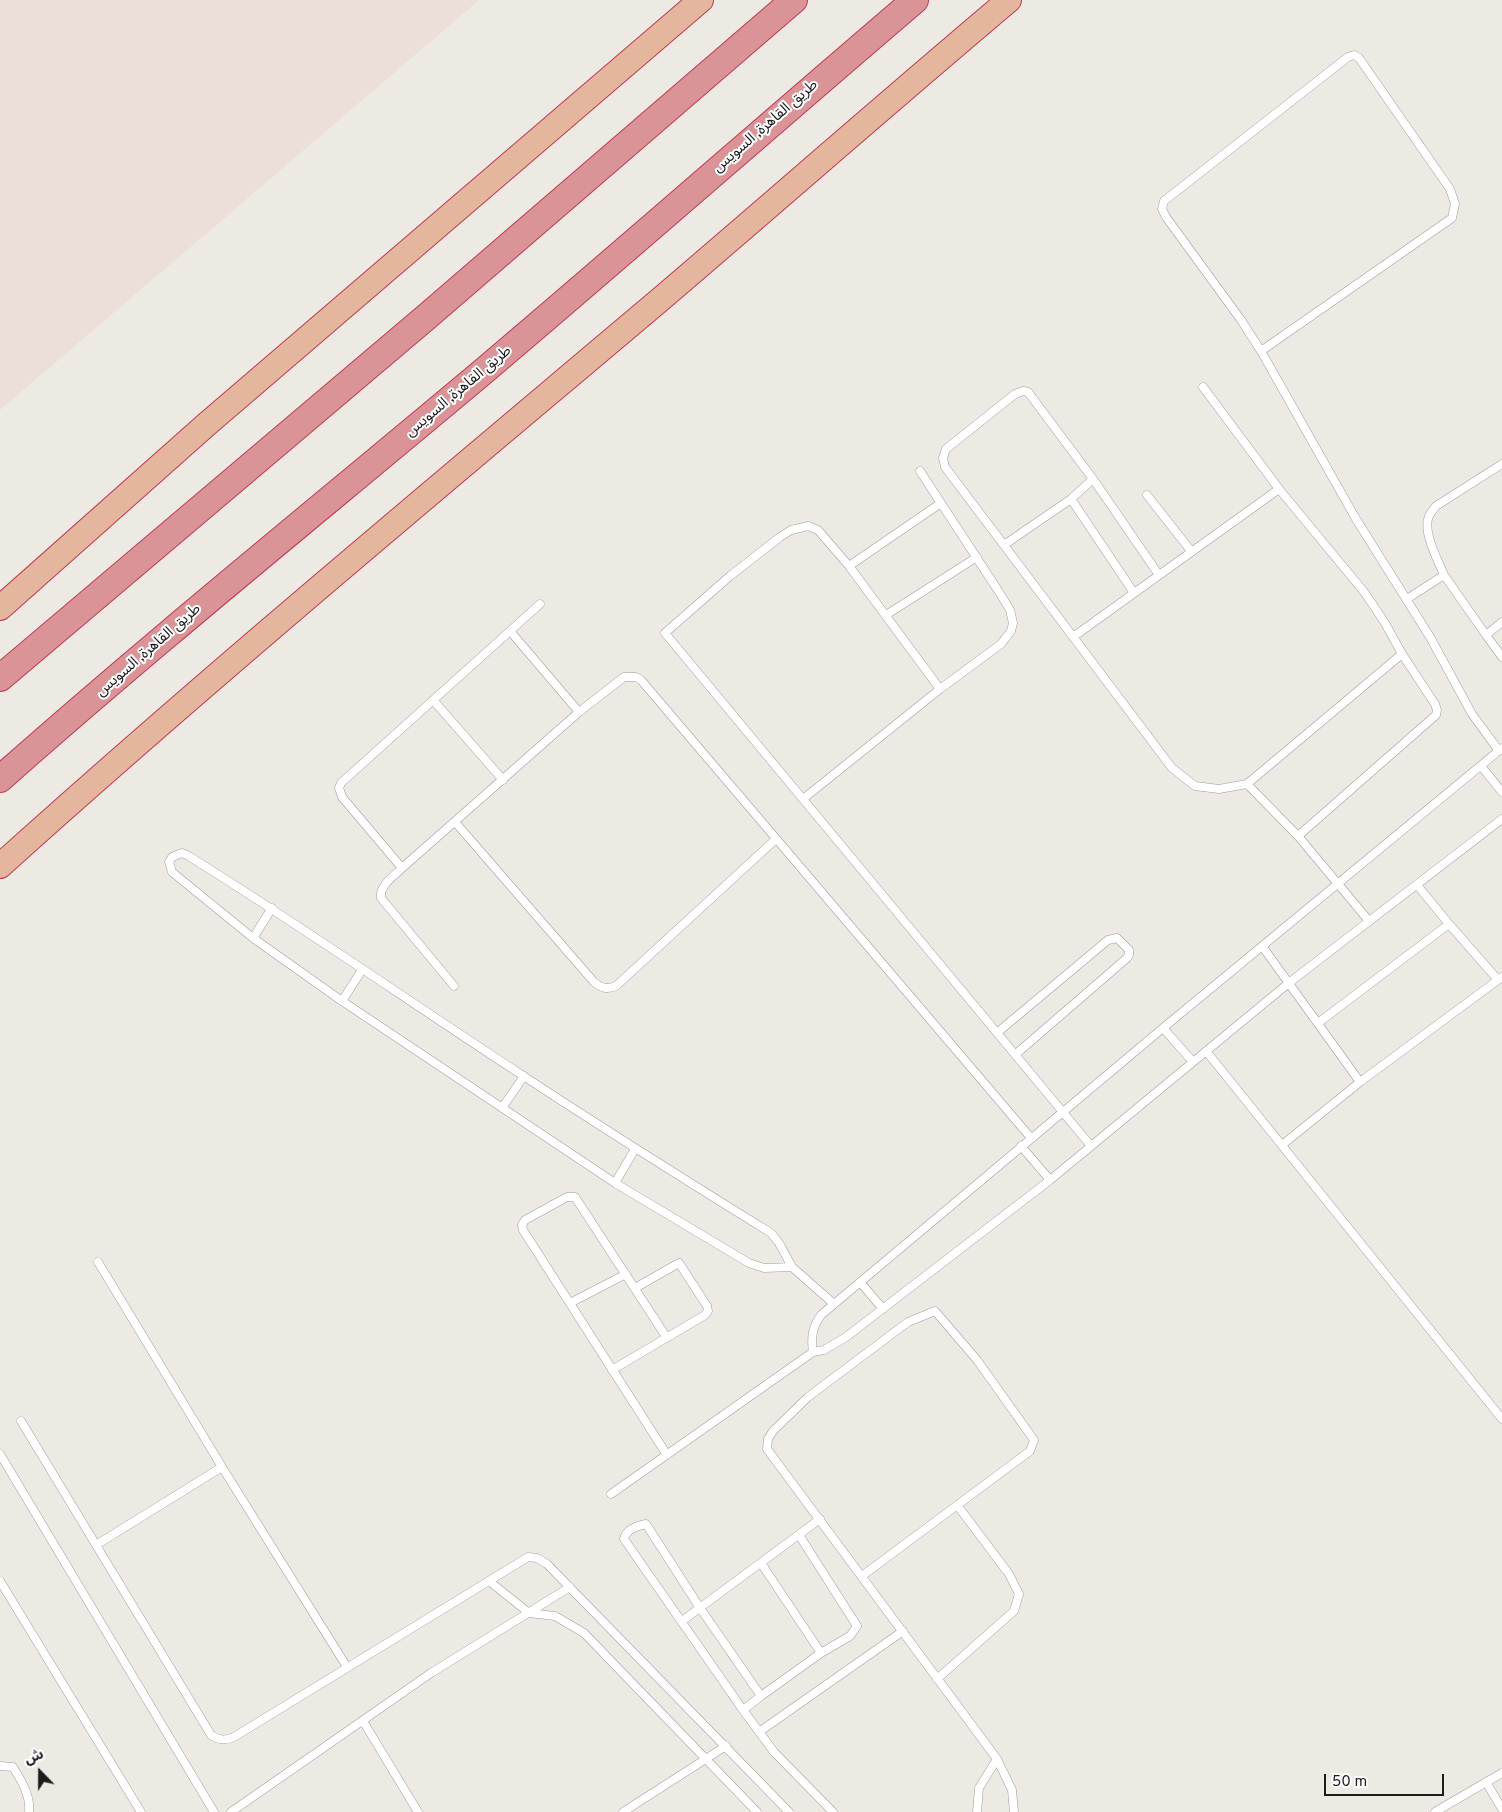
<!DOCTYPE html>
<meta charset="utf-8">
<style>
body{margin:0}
#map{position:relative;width:1502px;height:1812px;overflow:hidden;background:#eceae2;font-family:Overpass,"Noto Sans Arabic",sans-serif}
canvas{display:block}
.north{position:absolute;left:15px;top:1747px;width:50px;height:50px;-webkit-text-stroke:4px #fff;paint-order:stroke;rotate:338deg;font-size:14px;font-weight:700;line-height:20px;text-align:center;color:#1c1c1c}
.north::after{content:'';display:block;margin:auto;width:18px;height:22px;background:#1c1c1c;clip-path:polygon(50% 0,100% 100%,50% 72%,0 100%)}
.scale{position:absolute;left:1324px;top:1774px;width:120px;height:22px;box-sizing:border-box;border:2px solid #1c1c1c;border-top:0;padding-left:6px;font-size:15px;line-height:18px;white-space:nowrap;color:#1c1c1c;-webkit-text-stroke:4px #fff;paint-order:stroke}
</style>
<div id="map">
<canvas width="1502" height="1812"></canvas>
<div class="north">ش</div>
<div class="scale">50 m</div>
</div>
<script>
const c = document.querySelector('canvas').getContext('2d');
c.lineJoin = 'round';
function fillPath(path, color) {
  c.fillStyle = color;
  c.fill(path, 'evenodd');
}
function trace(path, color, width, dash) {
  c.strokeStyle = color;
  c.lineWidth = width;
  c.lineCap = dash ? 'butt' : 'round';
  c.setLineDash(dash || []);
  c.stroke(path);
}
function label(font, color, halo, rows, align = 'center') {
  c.font = font + ' Overpass,"Noto Sans Arabic",sans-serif';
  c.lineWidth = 4;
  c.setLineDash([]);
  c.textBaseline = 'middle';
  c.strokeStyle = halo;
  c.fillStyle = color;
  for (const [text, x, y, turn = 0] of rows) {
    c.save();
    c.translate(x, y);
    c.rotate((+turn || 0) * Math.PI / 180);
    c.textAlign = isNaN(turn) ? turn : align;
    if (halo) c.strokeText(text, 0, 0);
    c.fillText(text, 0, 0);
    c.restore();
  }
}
const military = new Path2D(`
 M0 0H479L0 410Z`);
const service = new Path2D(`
 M1261 351 1452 218 1455 204 1450 189 1359 58 1354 55 1348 57 1164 201 1162 209 1166 217 1241 320 1261 351 1356 519 1430 637 1472 714 1499 751
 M1203 387 1279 489 1365 593 1385 623 1402 654 1247 784
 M1147 495 1191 551
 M1071 499 1134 593
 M1004 545 1071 499 1093 479
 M849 566 941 503
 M1159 575 1093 479 1028 392 1023 391 1015 394 946 449 943 458 945 467 1172 768 1195 786 1219 789 1247 784 1298 836 1369 921
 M1444 575 1486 635 1502 622
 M1407 599 1444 575C1438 560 1422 532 1429 516 1431 512 1434 509 1436 506L1502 464
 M886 615 977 557
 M510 631 579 712
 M1486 635 1502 657
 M1073 637 1279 489
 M940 689 849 566 818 530 808 526 791 530 780 537 730 576 665 633 1091 1146
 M433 700 503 780
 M1481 766 1502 792
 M803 799 940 689 1001 644 1011 631 1013 623 1010 610 999 592 920 471
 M455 822 594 982C602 988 607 990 616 986L776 839
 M1298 836 1436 715 1437 710 1435 704 1402 654
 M402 868 342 797 339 788 341 783 540 604
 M1417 885 1449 924 1498 980
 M253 938 272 908
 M1262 946 1360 1082
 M454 986 381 898C379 886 393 877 402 868L579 712 624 677H636L641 680 1031 1138
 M342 1001 362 970
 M1318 1023 1449 924
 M1163 1028 1193 1062
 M998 1032 1108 940 1117 938 1129 950V955L1127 958 1016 1054
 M1206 1051 1502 1419
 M502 1108 524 1076
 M1282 1145 1360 1082 1502 977
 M1021 1146 1050 1180
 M615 1183 635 1149
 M98 1262 222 1467 347 1667
 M792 1267 764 1268 749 1263 615 1183 342 1001 253 938 172 872 169 862 172 857 182 853 187 855C300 925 410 1002 522 1075 604 1129 687 1181 771 1233L779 1243 792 1267 834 1304
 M860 1282 883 1309
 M570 1303 626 1274
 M667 1338 575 1197H567L525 1220 522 1225 523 1230 667 1455
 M813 1352C811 1337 812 1328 821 1315L1163 1028 1502 748
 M612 1370 705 1315 708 1311 707 1306 679 1263 635 1288
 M21 1421 211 1735C219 1740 225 1741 234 1737L528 1557 537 1558 547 1564 789 1812
 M0 1454 214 1812
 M611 1494 813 1352 824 1350 846 1337 1050 1180 1290 982 1502 819
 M96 1545 222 1467
 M761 1563 821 1653
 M862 1576 1030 1451 1034 1440 977 1360 935 1311 908 1322 808 1397 773 1431 768 1439 767 1449 997 1759 1012 1790 1014 1812
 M0 1581 141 1812
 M489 1581 529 1613 555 1616 584 1633 757 1812
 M682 1621 820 1519
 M937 1679 1014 1611 1019 1594 1009 1574 957 1505
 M761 1696 821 1653 850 1636 857 1626 799 1535
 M743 1710 761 1696 700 1608 646 1524C637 1526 626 1529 624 1539L743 1710 774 1752 833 1812
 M363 1721 418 1812
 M759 1732 903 1631
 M0 1766 13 1767C21 1780 31 1796 29 1812
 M1486 1782 1502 1809
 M231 1812 431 1673 570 1587
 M623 1812 726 1746
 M977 1812 979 1788 997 1759
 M1435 1812 1502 1773`);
const trunk = new Path2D(`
 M0 608 207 424 701 0
 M0 866C212 675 431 493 649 309 770 206 888 102 1009 0`);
const motorway = new Path2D(`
 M0 678 424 319 794 0
 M0 779C158 639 323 506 485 370 629 248 771 123 915 0`);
const streetNames = [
 ["طريق القاهرة, السويس",766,127,-41],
 ["طريق القاهرة, السويس",459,392,-40],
 ["طريق القاهرة, السويس",149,651,-41]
];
fillPath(military, '#ecdfd7');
trace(service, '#9d9d9d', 9);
trace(trunk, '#c03955', 26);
trace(motorway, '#c03955', 28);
trace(service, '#fff', 8);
trace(trunk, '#e4b69e', 24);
trace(motorway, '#da9397', 26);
label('15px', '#1c1c1c', '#fff', streetNames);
</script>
